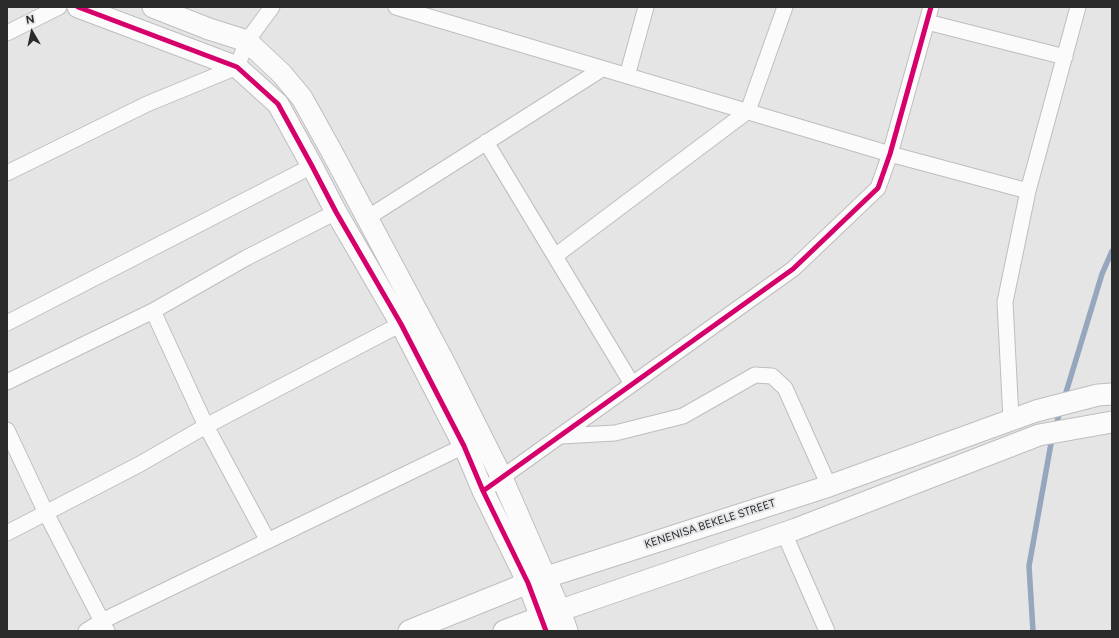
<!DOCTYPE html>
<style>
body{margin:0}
#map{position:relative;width:1119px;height:638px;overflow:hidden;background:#e5e5e6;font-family:Figtree,sans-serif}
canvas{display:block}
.frame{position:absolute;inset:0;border:8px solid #2b2b2c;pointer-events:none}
.north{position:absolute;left:12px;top:12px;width:40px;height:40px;-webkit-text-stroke:3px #e4e5e7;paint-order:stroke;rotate:351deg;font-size:11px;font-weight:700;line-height:16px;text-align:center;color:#2b2b2c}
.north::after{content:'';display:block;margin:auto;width:14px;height:18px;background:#2b2b2c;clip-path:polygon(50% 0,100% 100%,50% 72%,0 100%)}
</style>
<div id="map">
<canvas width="1119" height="638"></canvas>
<div class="frame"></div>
<div class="north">N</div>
</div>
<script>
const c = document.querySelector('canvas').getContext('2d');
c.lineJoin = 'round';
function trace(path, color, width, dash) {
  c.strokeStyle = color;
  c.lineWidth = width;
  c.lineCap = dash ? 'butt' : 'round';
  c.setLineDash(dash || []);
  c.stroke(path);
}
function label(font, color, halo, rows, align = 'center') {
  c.font = font + ' Figtree,sans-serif';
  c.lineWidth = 4;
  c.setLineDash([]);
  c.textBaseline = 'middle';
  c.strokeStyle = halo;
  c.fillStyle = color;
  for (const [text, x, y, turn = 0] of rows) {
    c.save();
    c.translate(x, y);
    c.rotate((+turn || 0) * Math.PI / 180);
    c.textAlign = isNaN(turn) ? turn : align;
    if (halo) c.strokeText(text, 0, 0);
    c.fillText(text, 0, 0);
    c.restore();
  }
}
const stream = new Path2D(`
 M1064 399 1102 274 1112 251
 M1055 428 1061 409
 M1033 631 1029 566 1052 438`);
const street = new Path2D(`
 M396 7 890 154 1028 191
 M927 22 1065 57
 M7 33 59 7
 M627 76 646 7
 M486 142 632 384
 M7 173 147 104 237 67 247 41 272 7
 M367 218 602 69
 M555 256 748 111 785 7
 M153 311 206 426 268 541
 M7 323 312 166
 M7 382 153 311 246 258 336 212
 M1011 419 1005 302 1028 191 1078 7
 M7 430 46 513 107 631
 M561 436 615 433 683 416 755 375 772 376 785 388 829 486
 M483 491 793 269 878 188 890 154 931 7
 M7 533 140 464 206 426 401 324
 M784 533 827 631
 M86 631 102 621 464 446`);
const secondary = new Path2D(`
 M78 7 237 67 278 104 312 166 336 212 401 324 464 446 483 491 528 583 546 631
 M153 7 209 29 247 41 282 74 302 98 333 154 444 362 502 478 560 611 567 631
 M409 631 528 583 829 486 1036 411 1098 395 1112 394
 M504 631 541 617 796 529 1039 435 1112 422`);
const cycleway = new Path2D(`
 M78 7 237 67 278 104 312 166 336 212 401 324 464 446 483 491 528 583 546 631
 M483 491 793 269 878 188 890 154 931 7`);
const streetNames = [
 ["KENENISA BEKELE STREET",710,524,-18]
];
trace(stream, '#95a6bd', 5.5);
trace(street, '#bebebf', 17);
trace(secondary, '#bebebf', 23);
trace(street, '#fbfbfb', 15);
trace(secondary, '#fbfbfb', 21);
trace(cycleway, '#d6006c', 5);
label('11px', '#2b2b2c', '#e4e5e7', streetNames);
</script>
